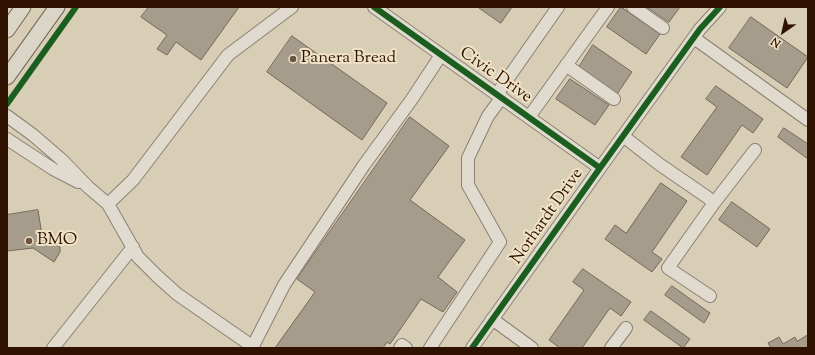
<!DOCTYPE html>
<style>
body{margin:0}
#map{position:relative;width:815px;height:355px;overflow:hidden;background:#d8cdb5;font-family:"Sorts Mill Goudy",serif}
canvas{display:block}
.frame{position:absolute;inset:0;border:8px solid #2f1200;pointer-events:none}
.north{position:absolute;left:763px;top:12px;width:40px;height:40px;-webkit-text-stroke:3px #efe2c6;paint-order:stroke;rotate:214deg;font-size:11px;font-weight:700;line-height:16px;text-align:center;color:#2f1200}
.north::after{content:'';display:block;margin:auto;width:14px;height:18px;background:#2f1200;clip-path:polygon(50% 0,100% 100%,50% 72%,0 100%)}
</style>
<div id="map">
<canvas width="815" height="355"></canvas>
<div class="frame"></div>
<div class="north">N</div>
</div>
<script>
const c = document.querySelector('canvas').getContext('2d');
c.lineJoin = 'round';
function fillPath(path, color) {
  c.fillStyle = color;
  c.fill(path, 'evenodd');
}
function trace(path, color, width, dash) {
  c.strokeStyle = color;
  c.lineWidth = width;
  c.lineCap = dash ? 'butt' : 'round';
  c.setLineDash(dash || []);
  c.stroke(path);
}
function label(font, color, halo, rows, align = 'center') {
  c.font = font + ' "Sorts Mill Goudy",serif';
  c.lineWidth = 4;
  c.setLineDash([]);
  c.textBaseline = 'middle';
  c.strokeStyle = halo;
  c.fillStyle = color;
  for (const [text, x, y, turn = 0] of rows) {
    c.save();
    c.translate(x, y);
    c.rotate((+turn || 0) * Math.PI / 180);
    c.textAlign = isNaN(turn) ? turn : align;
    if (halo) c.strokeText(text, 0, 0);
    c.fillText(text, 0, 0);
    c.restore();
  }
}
const building = new Path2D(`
 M149 7H239L201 60 176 42 167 55 157 49 167 35 141 17Z
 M478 7H512L501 23Z
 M621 7 660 34 646 54 607 27Z
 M647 7H680L669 22Z
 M751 17 808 57 787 88 729 48Z
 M292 36 387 103 362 140 267 72Z
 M593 45 632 72 617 94 579 67Z
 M570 79 609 105 595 125 556 99Z
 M716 86 763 119 753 133 742 125 707 175 681 157 717 107 706 99Z
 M410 117 449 146 410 200 465 240 438 277 457 292 443 312 421 299 390 344 387 342 383 348H275L315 292 297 279Z
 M784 128 808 144V159L778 137Z
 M661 183 687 201 652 252 662 259 652 272 605 239 615 225 626 233Z
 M732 202 770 229 757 247 719 220Z
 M38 210 42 235 60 247V252L54 262 33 248 7 251V215Z
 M583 269 631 302 621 316 610 308 582 348H560L549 340 584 290 573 282Z
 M672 286 710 313 704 323 665 295Z
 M651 311 690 339 683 348 644 320Z
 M808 335V348H771L768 343 779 337 783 344 795 337 797 341Z`);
const minor = new Path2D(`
 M374 7 600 168
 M633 7 663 28
 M694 38 808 120
 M566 65 614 99
 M497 94 558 7
 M7 116 33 135 62 160 88 187 108 204 138 257 157 276 177 294 252 346
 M529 117 608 7
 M623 136 659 164 707 197 714 203 755 150
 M7 139 53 169 78 182
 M108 204 133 180 228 55 292 7
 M710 296 668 268 714 203
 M492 319 532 348
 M53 348 133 247
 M252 348 284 285 364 165 412 99 441 55
 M400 348 402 345 406 348
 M430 348 500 242 468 185V158L488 116 502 97
 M472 348 600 168 700 29 720 7
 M611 348 626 328`);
const major = new Path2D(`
 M7 30 23 7
 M7 77 57 7`);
const cycleway = new Path2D(`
 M374 7 600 168
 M7 104 76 7
 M472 348 600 168 700 29 720 7`);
const markers = [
 [293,59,4,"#6a533f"],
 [29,241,4,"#6a533f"]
];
const poiNames = [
 ["Panera Bread",301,59],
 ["BMO",37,241]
];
const streetNames = [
 ["Civic Drive",495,76,35],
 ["Norhardt Drive",548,217,-55]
];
fillPath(building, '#a59c8b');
trace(building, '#73685a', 1);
trace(minor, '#8b8172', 14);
trace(major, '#73685a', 17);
trace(minor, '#e0dbce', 12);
trace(major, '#dbd5c7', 15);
trace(cycleway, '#1b5e20', 6);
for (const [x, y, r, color] of markers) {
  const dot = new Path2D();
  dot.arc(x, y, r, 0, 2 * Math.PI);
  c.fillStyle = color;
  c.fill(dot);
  trace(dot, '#efe2c6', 1.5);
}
label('17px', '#2f1200', '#efe2c6', poiNames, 'left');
label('17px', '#2f1200', '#efe2c6', streetNames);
</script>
